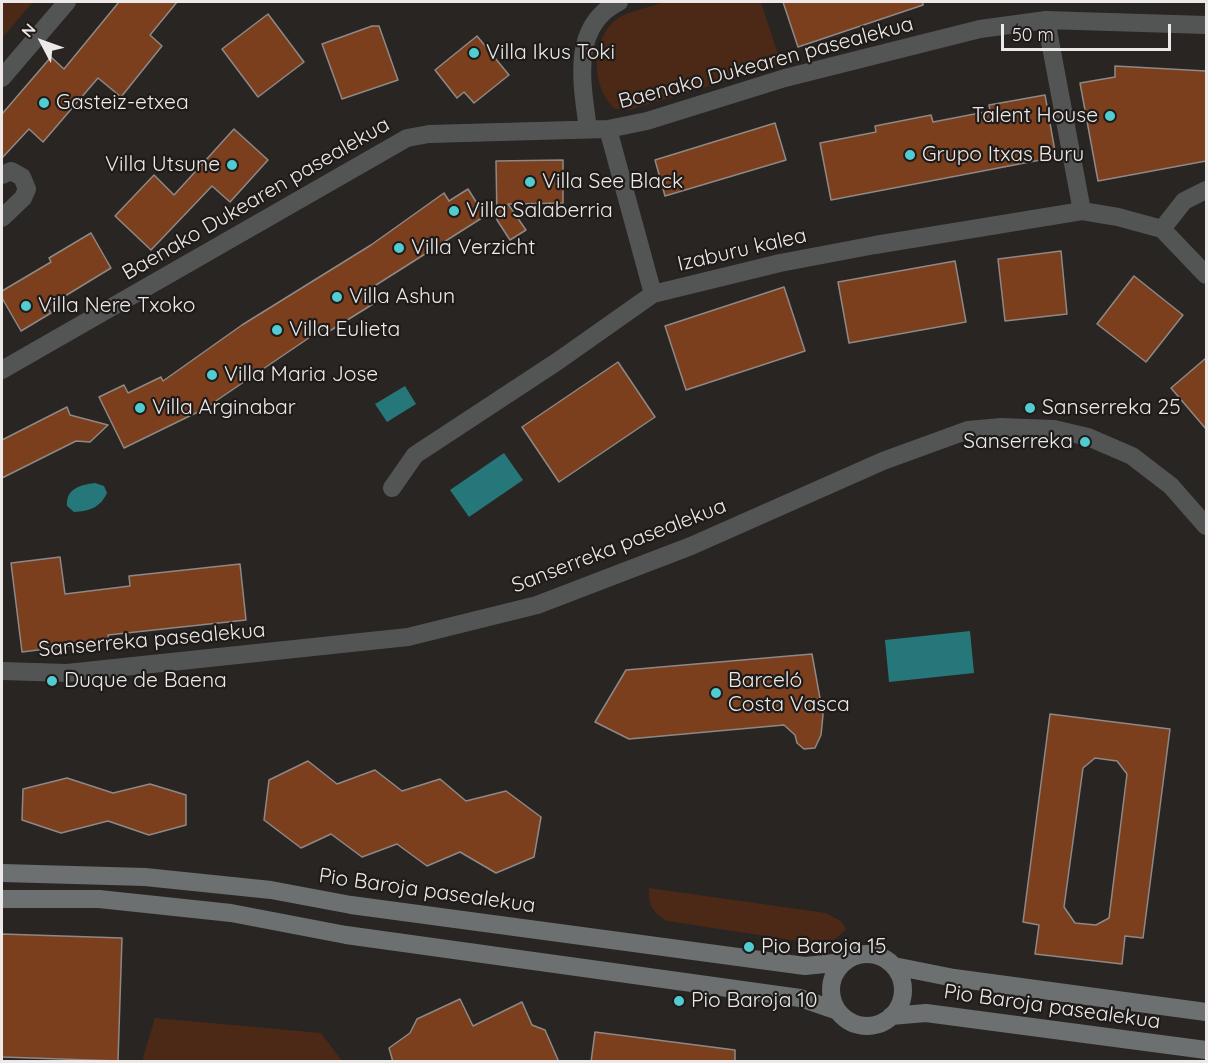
<!DOCTYPE html>
<meta charset="utf-8">
<style>
body{margin:0}
#map{position:relative;width:1208px;height:1063px;overflow:hidden;background:#282523;font-family:Quicksand,sans-serif}
canvas{display:block}
.frame{position:absolute;inset:0;border:3px solid #ece9e8;pointer-events:none}
.north{position:absolute;left:12px;top:12px;width:60px;height:60px;-webkit-text-stroke:4px #1f1b19;paint-order:stroke;rotate:311deg;font-size:16px;font-weight:700;line-height:24px;text-align:center;color:#ece9e8}
.north::after{content:'';display:block;margin:auto;width:21px;height:27px;background:#ece9e8;clip-path:polygon(50% 0,100% 100%,50% 72%,0 100%)}
.scale{position:absolute;left:1001px;top:24px;width:170px;height:27px;box-sizing:border-box;border:3px solid #ece9e8;border-top:0;padding-left:8px;font-size:18px;line-height:21px;white-space:nowrap;color:#ece9e8;-webkit-text-stroke:4px #1f1b19;paint-order:stroke}
</style>
<div id="map">
<canvas width="1208" height="1063"></canvas>
<div class="frame"></div>
<div class="north">N</div>
<div class="scale">50 m</div>
</div>
<script>
const c = document.querySelector('canvas').getContext('2d');
c.lineJoin = 'round';
function fillPath(path, color) {
  c.fillStyle = color;
  c.fill(path, 'evenodd');
}
function trace(path, color, width, dash) {
  c.strokeStyle = color;
  c.lineWidth = width;
  c.lineCap = dash ? 'butt' : 'round';
  c.setLineDash(dash || []);
  c.stroke(path);
}
function label(font, color, halo, rows, align = 'center') {
  c.font = font + ' Quicksand,sans-serif';
  c.lineWidth = 4.5;
  c.setLineDash([]);
  c.textBaseline = 'middle';
  c.strokeStyle = halo;
  c.fillStyle = color;
  for (const [text, x, y, turn = 0] of rows) {
    c.save();
    c.translate(x, y);
    c.rotate((+turn || 0) * Math.PI / 180);
    c.textAlign = isNaN(turn) ? turn : align;
    if (halo) c.strokeText(text, 0, 0);
    c.fillText(text, 0, 0);
    c.restore();
  }
}
const green = new Path2D(`
 M2 2H33L2 38Z
 M665 2H761L781 64 629 110 615 109C590 87 590 35 620 17 633 10 651 7 665 2Z
 M649 888 826 913 842 922 846 930 835 939 818 944 667 921C653 913 647 904 649 888Z
 M155 1018 321 1033 342 1061H142Z`);
const water = new Path2D(`
 M405 386 416 404 387 422 375 404Z
 M504 453 523 480 469 517 450 490Z
 M95 483 104 486 107 493C100 508 89 511 74 512L67 506C66 489 79 485 95 483Z
 M970 631 974 673 889 682 885 640Z`);
const building = new Path2D(`
 M119 2H177L150 35 162 46 121 97 98 78 43 142 29 129 2 158V114L51 57 64 69Z
 M783 2H923V5L798 47Z
 M268 14 304 62 258 97 222 49Z
 M372 26H379L398 80 342 99 322 44Z
 M477 36 509 75 474 103 464 92 457 98 435 70Z
 M1115 66 1206 71V161L1098 181 1080 83 1115 77Z
 M1045 95 1056 157 831 200 820 143 876 132 875 126 931 115 933 122 990 111 989 105Z
 M775 123 786 160 665 196 655 160Z
 M234 129 268 160 230 202 212 186 151 250 115 216 154 175 174 195Z
 M563 160V203L508 204 526 230 510 240 497 220 496 161Z
 M468 189 485 216 365 292 373 304 328 332 325 327 204 409 124 448 99 397 124 385 128 393 161 377 163 381 242 325 371 245 444 193 449 201Z
 M91 233 111 268 47 307 51 313 21 331 2 298V291L51 262 49 258Z
 M1061 251 1067 314 1005 321 998 259Z
 M955 261 966 322 849 343 838 282Z
 M1134 276 1183 315 1146 362 1097 324Z
 M784 287 805 351 686 390 665 326Z
 M1206 358V429L1171 388Z
 M618 362 655 417 559 482 522 427Z
 M67 407 70 415 108 425 90 442 76 441 2 478V440Z
 M60 557 65 594 130 586 129 576 240 564 246 620 108 635 109 641 22 652 11 563Z
 M812 654 823 715 821 735 815 748 804 749 797 743 795 735 784 725 629 739 595 722 626 670Z
 M1050 714 1170 729 1143 938 1125 936 1122 964 1035 954 1039 925 1023 922ZM1095 758 1117 761 1127 774 1109 918 1096 925 1075 923 1064 907 1083 768Z
 M308 761 337 784 375 770 402 791 440 779 466 801 506 791 541 817 534 857 496 873 460 852 427 866 397 844 362 857 331 834 301 848 264 820 269 780Z
 M67 778 113 793 150 784 186 795V825L149 835 108 821 61 833 22 820 23 789Z
 M2 934 122 938 118 1061 2 1057Z
 M460 999 473 1026 522 1002 532 1025 545 1030 559 1062H393L389 1048 410 1033 417 1019Z
 M595 1032 735 1050V1062H591Z`);
const street = new Path2D(`
 M1046 20 1082 211
 M2 78 67 2
 M588 129C582 84 570 26 619 2
 M608 129 653 294
 M2 175 11 171 22 177 27 189 23 198 2 218
 M1162 229 1184 201 1206 190
 M2 370 407 138 429 134 608 129 647 121 785 78 980 29 1046 20 1206 25
 M392 488 415 455 558 361 653 294 780 263 875 245 1082 211 1118 217 1162 229 1206 275
 M2 671 67 673 408 637 537 605 691 546 883 461 968 430 1001 427 1054 429 1088 437 1132 456 1171 486 1206 526`);
const secondary = new Path2D(`
 M2 873 145 877 271 890 351 905 805 966 844 962
 M2 899H99L231 913 346 935 800 998 838 1011
 M831 990a36 36 0 1 1 72 0a36 36 0 1 1-72 0Z
 M894 966 954 978 1206 1012
 M891 1016 926 1013 1206 1050`);
const markers = [
 [474,53,6,"#51ccd1"],
 [44,103,6,"#51ccd1"],
 [1110,116,6,"#51ccd1"],
 [910,155,6,"#51ccd1"],
 [232,165,6,"#51ccd1"],
 [530,182,6,"#51ccd1"],
 [454,211,6,"#51ccd1"],
 [399,248,6,"#51ccd1"],
 [337,297,6,"#51ccd1"],
 [26,306,6,"#51ccd1"],
 [277,330,6,"#51ccd1"],
 [212,375,6,"#51ccd1"],
 [140,408,6,"#51ccd1"],
 [1030,408,6,"#51ccd1"],
 [1085,442,6,"#51ccd1"],
 [52,681,6,"#51ccd1"],
 [716,693,6,"#51ccd1"],
 [749,947,6,"#51ccd1"],
 [679,1001,6,"#51ccd1"]
];
const poiNames = [
 ["Villa Ikus Toki",486,53],
 ["Gasteiz-etxea",56,103],
 ["Talent House",1098,116,"right"],
 ["Grupo Itxas Buru",922,155],
 ["Villa Utsune",220,165,"right"],
 ["Villa See Black",542,182],
 ["Villa Salaberria",466,211],
 ["Villa Verzicht",411,248],
 ["Villa Ashun",349,297],
 ["Villa Nere Txoko",38,306],
 ["Villa Eulieta",289,330],
 ["Villa Maria Jose",224,375],
 ["Villa Arginabar",152,408],
 ["Sanserreka 25",1042,408],
 ["Sanserreka",1073,442,"right"],
 ["Duque de Baena",64,681],
 ["Barceló",728,681],
 ["Costa Vasca",728,705],
 ["Pio Baroja 15",761,947],
 ["Pio Baroja 10",691,1001]
];
const streetNames = [
 ["Baenako Dukearen pasealekua",766,63,-15],
 ["Baenako Dukearen pasealekua",256,199,-30],
 ["Izaburu kalea",742,250,-13],
 ["Sanserreka pasealekua",619,546,-21],
 ["Sanserreka pasealekua",152,640,-5],
 ["Pio Baroja pasealekua",427,891,8],
 ["Pio Baroja pasealekua",1052,1007,8]
];
fillPath(green, '#4c2916');
fillPath(water, '#26777a');
fillPath(building, '#7b3f1e');
trace(building, '#8e8987', 1.5);
trace(street, '#535555', 18);
trace(secondary, '#6c7070', 18);
for (const [x, y, r, color] of markers) {
  const dot = new Path2D();
  dot.arc(x, y, r, 0, 2 * Math.PI);
  c.fillStyle = color;
  c.fill(dot);
  trace(dot, '#1f1b19', 2);
}
label('21px', '#ece9e8', '#1f1b19', poiNames, 'left');
label('21px', '#ece9e8', '#1f1b19', streetNames);
</script>
